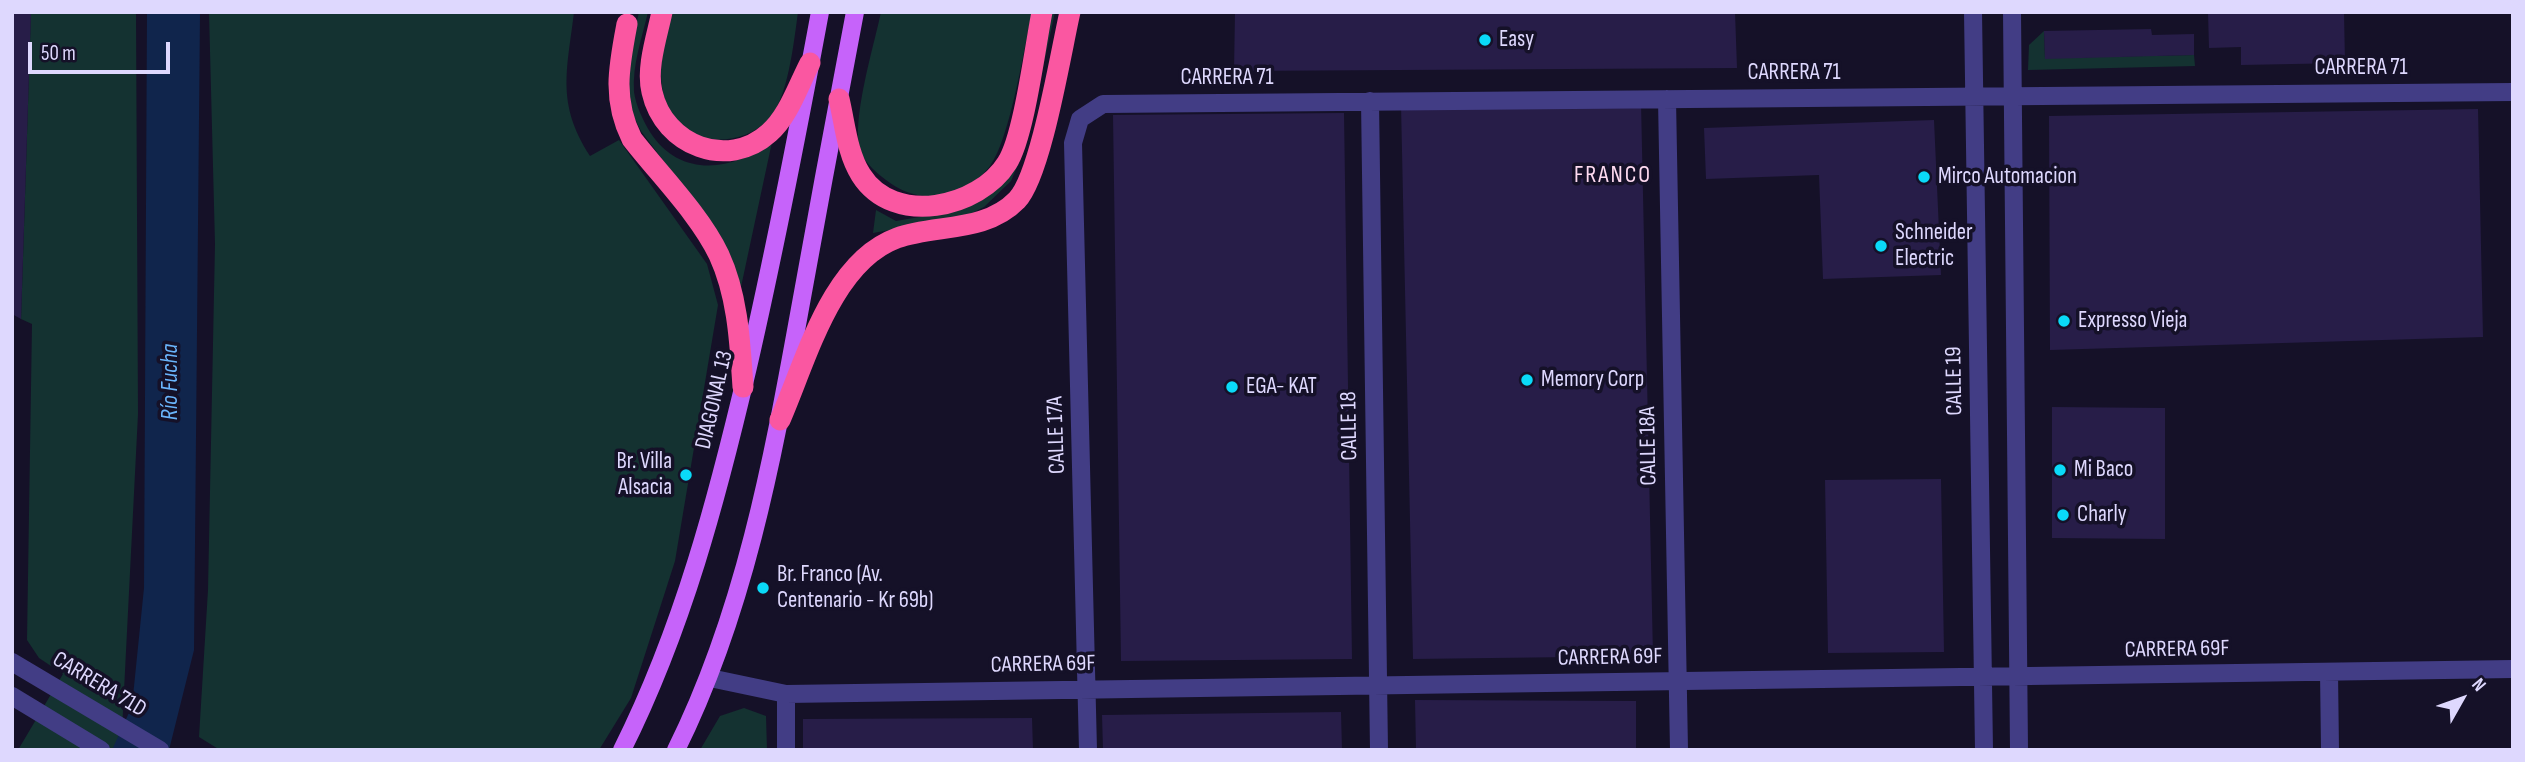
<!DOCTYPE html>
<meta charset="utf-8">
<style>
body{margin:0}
#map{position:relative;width:2525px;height:762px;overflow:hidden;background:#151128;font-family:"Sofia Sans Condensed",sans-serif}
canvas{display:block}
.frame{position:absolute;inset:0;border:14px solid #ded8fe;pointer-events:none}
.north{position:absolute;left:2427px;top:664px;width:70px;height:70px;-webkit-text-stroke:5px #151128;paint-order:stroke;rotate:50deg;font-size:19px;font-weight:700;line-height:28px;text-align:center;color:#ded8fe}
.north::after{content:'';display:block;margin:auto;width:24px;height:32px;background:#ded8fe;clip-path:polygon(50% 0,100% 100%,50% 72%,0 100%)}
.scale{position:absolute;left:28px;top:42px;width:142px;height:32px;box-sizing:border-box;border:4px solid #ded8fe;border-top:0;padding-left:9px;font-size:21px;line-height:24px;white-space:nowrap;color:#ded8fe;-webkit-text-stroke:5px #151128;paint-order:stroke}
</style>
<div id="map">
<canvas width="2525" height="762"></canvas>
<div class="frame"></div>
<div class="north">N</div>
<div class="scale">50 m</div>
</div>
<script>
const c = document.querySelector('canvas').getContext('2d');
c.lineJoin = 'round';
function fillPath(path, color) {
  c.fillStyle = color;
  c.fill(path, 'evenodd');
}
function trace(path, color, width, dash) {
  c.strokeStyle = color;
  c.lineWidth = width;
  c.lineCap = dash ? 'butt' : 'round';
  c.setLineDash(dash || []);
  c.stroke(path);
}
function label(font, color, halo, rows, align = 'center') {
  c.font = font + ' "Sofia Sans Condensed",sans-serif';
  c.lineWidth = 7;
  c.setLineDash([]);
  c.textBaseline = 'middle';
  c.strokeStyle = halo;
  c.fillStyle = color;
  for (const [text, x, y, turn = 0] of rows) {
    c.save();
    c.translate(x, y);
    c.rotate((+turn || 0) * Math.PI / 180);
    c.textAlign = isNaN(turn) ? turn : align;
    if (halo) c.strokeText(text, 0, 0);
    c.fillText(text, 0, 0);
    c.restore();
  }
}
const green = new Path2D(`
 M31 12H136L138 414 121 750H18L63 674 39 658 27 640 32 324 21 319Z
 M209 12H574C567 71 556 103 590 156L619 140 707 264 718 305 675 561 631 698 599 750H220L199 737 208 590 215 244Z
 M639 12H648C642 38 632 65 634 92 636 106 643 120 650 132 680 179 733 171 772 142L741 287 696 204 641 131 632 113 626 70Z
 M671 12H798C794 41 788 100 768 120 736 152 674 145 664 97 657 68 664 41 671 12Z
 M881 12H1032C1024 49 1010 139 990 166 976 185 948 197 925 196 910 195 898 189 886 180 878 174 865 163 861 153 850 124 874 46 881 12Z
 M1047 12H1055L1026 146 1011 181 984 207 964 217 873 233 876 210 896 221 960 210 980 200 998 185Z
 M2044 31 2045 58 2194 55 2195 66 2028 70 2029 45Z
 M744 708 766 716 767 750H700L720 716Z`);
const water = new Path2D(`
 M147 12H200L194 650 169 750H112L132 706 144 588Z`);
const building = new Path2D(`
 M12 12H31L21 319 12 314Z
 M1235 12H1735L1737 68 1234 71Z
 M2208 12H2344L2345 63 2241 65V47L2209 48Z
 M2151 29 2152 35 2194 34V55L2045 59 2044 31Z
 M1641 102 1653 656 1413 659 1401 105Z
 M2478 109 2483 337 2050 350 2049 116Z
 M1344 113 1352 659 1121 661 1113 115Z
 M1934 120 1941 275 1823 279 1819 175 1706 179 1704 128Z
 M2052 407 2165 408V539L2052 538Z
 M1941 479 1944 652 1828 653 1825 480Z
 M1415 700 1636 701V750H1416Z
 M1341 712 1342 750H1103L1102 715Z
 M1032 718 1033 750H803V719Z`);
const minor = new Path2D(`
 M1973 12 1984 750
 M2012 12 2019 750
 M1667 99 1679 750
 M1370 101 1379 750
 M12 662 160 750
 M2329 672 2330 750
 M710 678 786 694 2513 669
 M786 694V750
 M12 696 101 750
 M1088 750 1073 143 1080 119 1103 104 2513 92`);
const major = new Path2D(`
 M622 750C683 628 717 499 748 367 775 249 798 131 820 12
 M676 750C744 613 772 463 799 314 817 213 836 113 855 12`);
const highway = new Path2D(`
 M662 12C657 36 646 68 652 92 664 146 728 170 769 133 788 117 798 86 810 63
 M627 24C619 66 612 99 632 139 660 175 700 215 719 255 738 296 740 343 743 387
 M839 99C845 124 847 153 861 175 894 227 979 208 1007 163 1024 137 1035 47 1042 12
 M780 420C806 361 831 262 897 238 936 224 985 233 1017 200 1041 175 1061 51 1070 12`);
const markers = [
 [1485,40,7,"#0adaf8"],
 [1924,177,7,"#0adaf8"],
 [1881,246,7,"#0adaf8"],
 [2064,321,7,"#0adaf8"],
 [1527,380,7,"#0adaf8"],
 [1232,387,7,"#0adaf8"],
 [2060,470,7,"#0adaf8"],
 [686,475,7,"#0adaf8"],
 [2063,515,7,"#0adaf8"],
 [763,588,7,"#0adaf8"]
];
const poiNames = [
 ["Easy",1499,40],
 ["Mirco Automacion",1938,177],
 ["Schneider",1895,233],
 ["Electric",1895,259],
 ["Expresso Vieja",2078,321],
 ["Memory Corp",1541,380],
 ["EGA- KAT",1246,387],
 ["Br. Villa",672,462,"right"],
 ["Alsacia",672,488,"right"],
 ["Mi Baco",2074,470],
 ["Charly",2077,515],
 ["Br. Franco (Av.",777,575],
 ["Centenario - Kr 69b)",777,601]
];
const streetNames = [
 ["CARRERA 71",2361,68],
 ["CARRERA 71",1794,73],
 ["CARRERA 71",1227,78],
 ["CALLE 19",1955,381,-91],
 ["DIAGONAL 13",715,400,-77],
 ["CALLE 18",1350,426,-91],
 ["CALLE 17A",1057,435,-92],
 ["CALLE 18A",1649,446,-91],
 ["CARRERA 69F",2177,650,-1],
 ["CARRERA 69F",1610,658,-1],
 ["CARRERA 69F",1043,665,-1],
 ["CARRERA 71D",99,685,31]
];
const neighbourhoodNames = [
 ["FRANCO",1613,176]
];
const waterNames = [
 ["Río Fucha",171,382,-90]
];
fillPath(green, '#143231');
fillPath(water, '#10254c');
fillPath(building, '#271d48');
trace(minor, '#423d85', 18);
trace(major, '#c663fa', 18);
trace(highway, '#fa57a1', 21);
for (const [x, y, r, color] of markers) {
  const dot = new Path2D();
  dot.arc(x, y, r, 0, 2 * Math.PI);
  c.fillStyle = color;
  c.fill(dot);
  trace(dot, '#151128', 2.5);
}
label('23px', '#ded8fe', '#151128', poiNames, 'left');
label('23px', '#ded8fe', '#151128', streetNames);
c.letterSpacing = '2px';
label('24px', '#fedaf0', '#151128', neighbourhoodNames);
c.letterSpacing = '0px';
label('italic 24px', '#6ab4fb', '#151128', waterNames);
</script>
